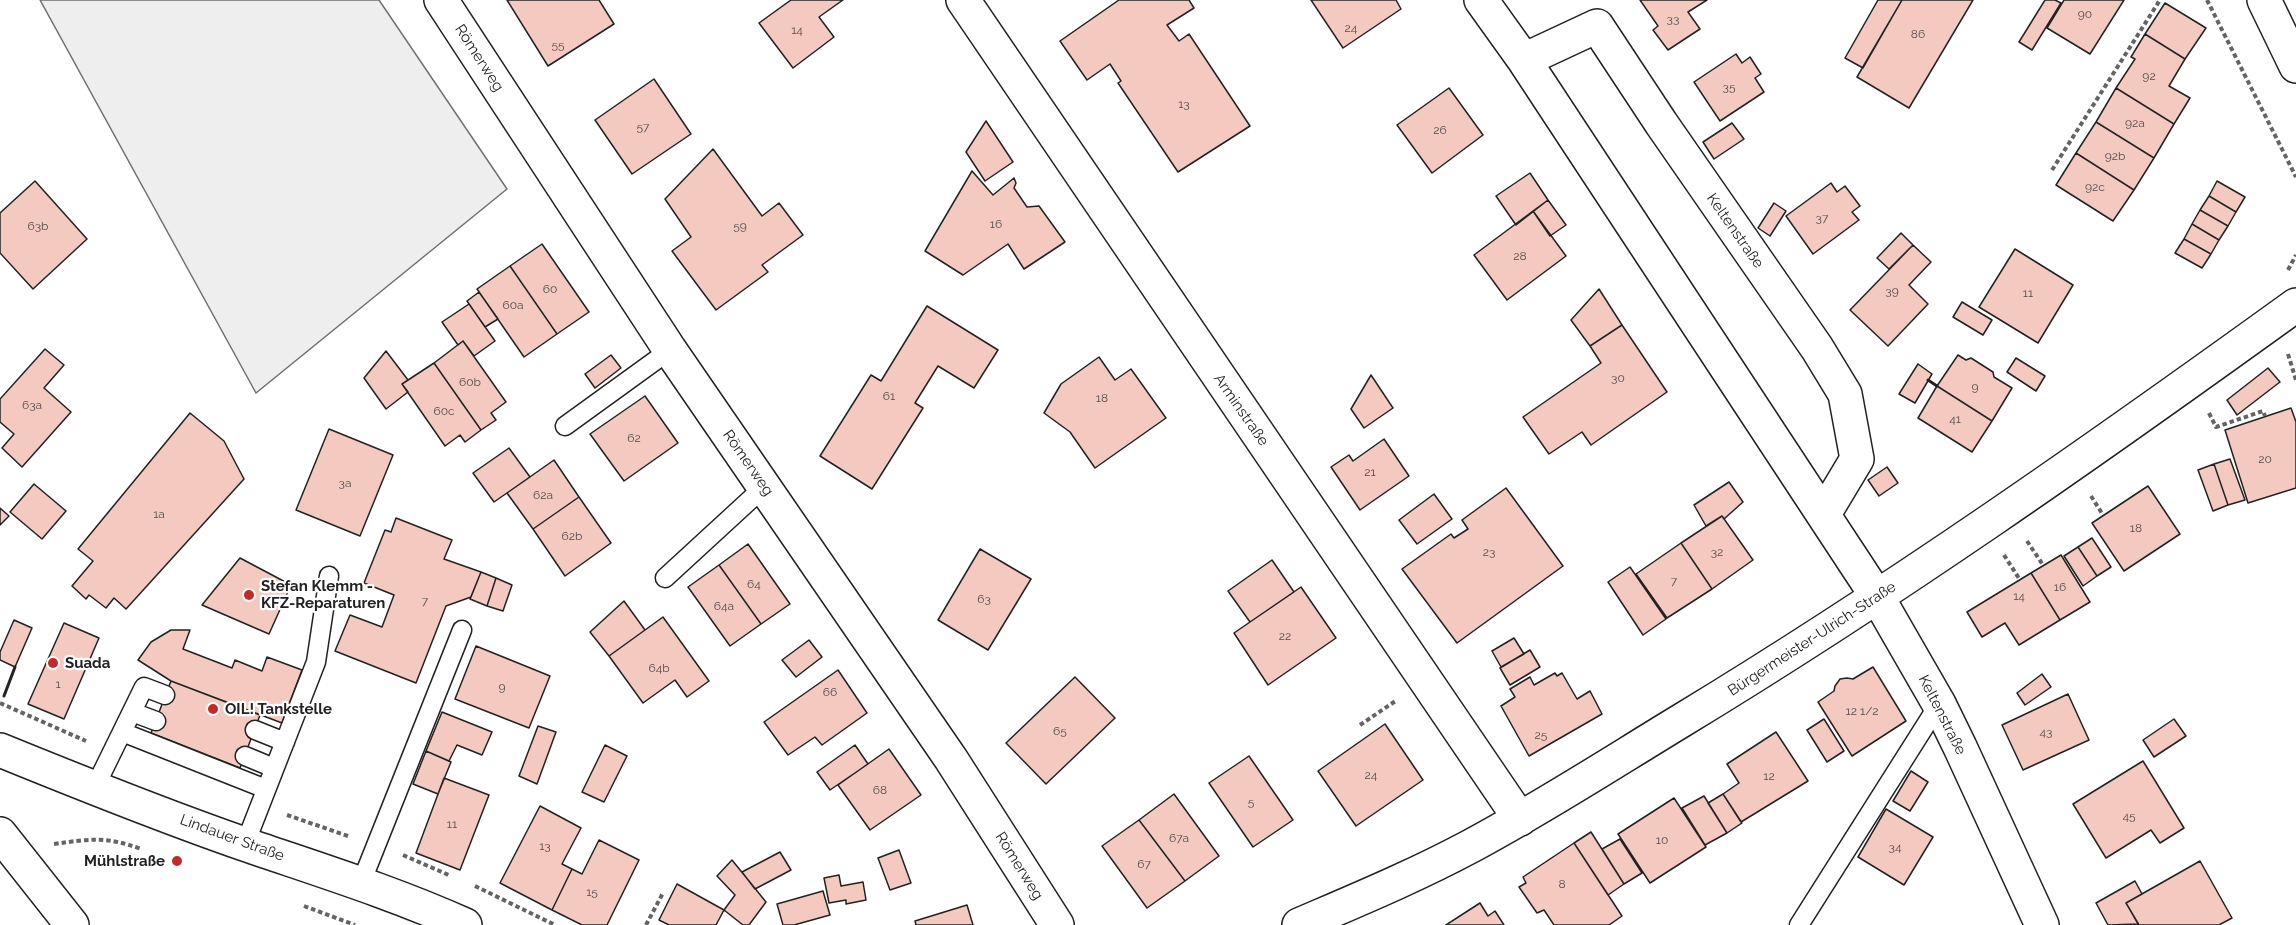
<!DOCTYPE html>
<meta charset="utf-8">
<style>
body{margin:0}
canvas{display:block;background:#fff}
</style>
<canvas width="2296" height="925"></canvas>
<script>
const c = document.querySelector('canvas').getContext('2d');
c.lineJoin = 'round';
function fillPath(path, color) {
  c.fillStyle = color;
  c.fill(path, 'evenodd');
}
function trace(path, color, width, dash) {
  c.strokeStyle = color;
  c.lineWidth = width;
  c.lineCap = dash ? 'butt' : 'round';
  c.setLineDash(dash || []);
  c.stroke(path);
}
function label(font, color, halo, rows, align = 'center') {
  c.font = font + ' Raleway,sans-serif';
  c.lineWidth = 4.5;
  c.setLineDash([]);
  c.textBaseline = 'middle';
  c.strokeStyle = halo;
  c.fillStyle = color;
  for (const [text, x, y, turn = 0] of rows) {
    c.save();
    c.translate(x, y);
    c.rotate((+turn || 0) * Math.PI / 180);
    c.textAlign = isNaN(turn) ? turn : align;
    if (halo) c.strokeText(text, 0, 0);
    c.fillText(text, 0, 0);
    c.restore();
  }
}
const green = new Path2D(`
 M40 0H379L507 189 256 393Z`);
const building = new Path2D(`
 M507 0H599L614 24 548 66Z
 M791 0H843L819 17 834 37 793 68 759 23Z
 M1119 0H1189L1194 8 1167 25 1179 41 1189 34 1250 126 1178 172 1118 83 1121 81 1110 64 1087 80 1060 41Z
 M1311 0H1396L1401 9 1343 48Z
 M1640 0H1707L1688 12 1700 29 1668 50 1653 30 1658 26Z
 M1878 0H1902L1863 68 1845 58Z
 M1902 0H1973L1909 108 1857 77Z
 M2045 0H2055L2061 3 2032 50 2019 42Z
 M2064 0H2124L2090 54 2047 28Z
 M2165 3 2206 28 2185 59 2145 34Z
 M2145 34 2185 59 2169 86 2190 98 2174 124 2116 88 2135 59 2131 57Z
 M1736 54 1742 63 1750 57 1761 74 1755 78 1764 92 1720 121 1694 82Z
 M654 79 691 134 632 174 595 120Z
 M1449 88 1483 135 1432 173 1397 125Z
 M2116 88 2174 124 2154 158 2096 122Z
 M986 121 1013 162 985 181 966 152Z
 M2096 122 2154 158 2134 190 2076 153Z
 M1732 123 1744 139 1714 159 1703 142Z
 M713 149 762 216 779 203 803 235 762 265 768 272 716 310 672 251 691 237 665 199Z
 M2076 153 2134 190 2113 221 2056 185Z
 M972 171 993 195 1014 178 1016 183 1014 188 1027 207 1039 206 1065 242 1024 269 1008 244 963 275 925 251Z
 M1530 173 1548 200 1516 225 1496 196Z
 M35 181 87 239 33 289 0 253V213Z
 M2217 181 2245 197 2236 212 2209 196Z
 M1831 183 1837 192 1845 186 1860 206 1852 212 1859 220 1813 254 1786 216Z
 M2209 196 2236 212 2228 226 2200 210Z
 M1548 200 1566 225 1550 236 1533 211Z
 M1774 203 1786 211 1770 236 1758 228Z
 M2200 210 2228 226 2219 240 2192 224Z
 M1533 211 1566 256 1507 300 1474 255Z
 M2192 224 2219 240 2211 254 2184 239Z
 M1901 233 1913 245 1889 269 1877 258Z
 M2184 239 2211 254 2202 268 2175 253Z
 M542 244 589 312 557 334 510 266Z
 M1913 245 1931 262 1909 285 1928 304 1888 346 1850 310Z
 M2015 249 2073 285 2038 343 1979 307Z
 M510 266 557 334 524 357 477 289Z
 M1599 289 1622 325 1590 346 1571 320Z
 M479 292 498 319 485 327 467 301Z
 M1962 302 1992 320 1983 335 1953 317Z
 M469 304 495 341 474 356 463 341 458 345 442 322Z
 M927 306 998 350 974 388 938 366 915 403 923 408 872 489 820 456 871 375 881 381Z
 M1622 325 1667 392 1591 445 1582 432 1549 454 1523 417 1601 363 1590 346Z
 M463 341 506 402 491 413 496 420 481 430 434 363Z
 M45 349 64 365 44 388 71 412 22 467 2 448 14 434 0 422V399Z
 M386 351 408 380 402 384 408 392 386 409 364 378Z
 M611 355 621 368 595 388 585 374Z
 M1958 355 1966 360 1971 358 1993 372 1994 377 2012 388 1992 421 1937 386Z
 M1099 357 1115 380 1131 369 1166 418 1095 468 1070 432 1044 413 1061 384Z
 M2016 358 2045 376 2036 391 2007 372Z
 M434 363 481 430 465 442 460 435 445 446 402 384Z
 M1918 364 1932 374 1915 403 1899 394Z
 M2268 368 2280 382 2237 415 2227 400Z
 M1371 375 1393 408 1364 428 1351 409Z
 M1937 386 1992 421 1972 452 1918 418Z
 M645 396 678 443 624 481 590 434Z
 M2291 408 2296 422V488L2248 503 2225 430Z
 M190 413 224 441 244 479 126 609 114 598 106 608 89 595 86 599 72 586 93 561 78 549Z
 M329 429 393 455 360 536 296 510Z
 M1384 439 1409 476 1360 510 1331 467 1349 455 1353 461Z
 M509 448 530 477 494 502 473 473Z
 M2230 459 2245 500 2228 505 2214 464Z
 M554 460 579 497 533 529 507 493Z
 M2214 464 2228 505 2213 511 2198 470Z
 M1887 467 1898 483 1879 496 1868 480Z
 M1729 482 1743 502 1724 519 1722 516 1706 526 1694 505Z
 M34 484 66 511 42 539 10 512Z
 M2148 486 2180 534 2124 571 2092 523Z
 M1506 488 1563 566 1457 643 1402 569 1451 534 1454 538 1468 529 1462 520Z
 M1434 494 1452 519 1417 544 1399 520Z
 M579 497 611 543 565 576 533 529Z
 M0 508 9 516 0 525Z
 M1722 516 1753 560 1712 589 1681 543Z
 M396 518 452 540 444 559 481 572 471 597 446 606 416 683 335 651 350 615 382 627 394 595 364 583 385 530 391 532Z
 M2092 538 2111 567 2097 576 2078 547Z
 M1681 543 1712 589 1667 618 1636 574Z
 M748 544 790 604 761 624 719 565Z
 M2078 547 2097 576 2083 586 2064 556Z
 M980 549 1031 579 988 650 938 620Z
 M2061 555 2090 602 2060 620 2031 573Z
 M240 558 291 585 269 634 202 605Z
 M1272 560 1294 592 1250 622 1228 591Z
 M719 565 761 624 730 646 688 587Z
 M1630 567 1666 619 1643 635 1608 582Z
 M481 572 496 578 487 606 470 599Z
 M2031 573 2060 620 2019 645 2005 623 1982 637 1967 612Z
 M496 578 512 585 503 611 487 606Z
 M1301 587 1336 638 1268 685 1234 633Z
 M624 601 645 630 609 656 590 632Z
 M663 617 709 681 687 697 675 680 643 703 609 656Z
 M14 620 32 628 15 667 0 660V652Z
 M64 623 99 638 64 719 28 704Z
 M171 630H190L183 649 232 668 235 660 262 671 267 657 302 670 282 723 171 681 138 660 151 642Z
 M1514 638 1524 654 1501 667 1492 651Z
 M809 640 822 657 796 677 782 660Z
 M476 646 550 676 529 728 455 699Z
 M1530 650 1540 667 1510 685 1500 668Z
 M1873 667 1906 721 1852 756 1818 702 1834 691 1835 686 1840 679 1847 678 1853 679Z
 M838 670 867 713 822 745 815 737 788 755 764 722Z
 M1555 673 1557 676 1562 673 1577 699 1590 691 1602 714 1529 756 1501 706 1515 697 1510 689 1530 677 1534 685Z
 M2042 674 2051 687 2025 705 2017 693Z
 M1075 677 1115 718 1046 784 1006 743Z
 M171 681 260 715 240 768 151 733Z
 M2068 694 2089 740 2023 770 2002 725Z
 M442 712 492 732 482 755 457 745 449 761 426 751Z
 M1824 719 1844 751 1827 762 1807 730Z
 M2174 719 2186 736 2154 757 2143 740Z
 M1385 724 1423 780 1356 826 1318 771Z
 M538 726 556 732 537 784 519 776Z
 M1776 732 1808 781 1741 822 1723 794 1739 783 1727 764Z
 M605 745 627 756 604 802 582 792Z
 M855 745 868 764 830 790 817 772Z
 M889 749 921 795 870 830 838 785Z
 M426 751 451 762 438 794 413 784Z
 M1249 756 1293 820 1253 847 1209 783Z
 M2143 761 2184 828 2160 843 2151 830 2106 858 2073 804Z
 M1911 771 1928 782 1910 811 1893 801Z
 M444 778 489 795 460 870 416 853Z
 M1174 794 1219 856 1185 881 1139 820Z
 M1723 794 1742 823 1727 833 1708 803Z
 M1704 796 1727 833 1705 845 1682 808Z
 M1674 798 1706 847 1650 883 1618 834Z
 M540 806 581 828 562 864 572 869 552 910 500 883Z
 M1886 809 1933 837 1904 885 1858 857Z
 M1139 820 1185 881 1147 908 1102 846Z
 M1591 832 1624 884 1608 895 1574 843Z
 M1620 839 1642 873 1624 884 1602 849Z
 M599 840 639 860 607 925H582L552 910 572 869 582 874Z
 M1574 843 1622 916 1609 925H1554L1544 910 1537 913 1519 887 1526 883 1523 877Z
 M899 850 911 883 890 890 878 858Z
 M780 852 791 870 755 889 742 872Z
 M732 860 766 902 749 925H743L724 910 735 895 717 876Z
 M2200 861 2232 918 2219 925H2139L2126 903Z
 M839 875 841 886 863 882 866 900 846 904V900L829 903 824 878Z
 M2135 881 2142 894 2126 903 2138 924 2108 925 2096 903Z
 M677 884 724 910 716 925H669L659 920Z
 M823 891 830 915 794 925H783L777 904Z
 M1480 903 1488 916 1495 911 1504 925H1446Z
 M967 905 973 925H916L915 921Z`);
const path = new Path2D(`
 M2207 0 2296 177
 M2052 170 2160 0
 M2288 270 2296 255
 M2288 354 2296 380
 M2209 413 2216 427 2263 411 2265 416
 M2091 496 2103 515
 M2027 541 2043 565
 M2004 555 2020 580
 M0 703 86 741
 M1360 725 1397 700
 M287 815 348 836
 M54 844C90 839 106 836 141 849
 M403 855 451 876
 M475 886 555 925
 M304 906 355 925
 M646 925 663 893`);
const service = new Path2D(`
 M565 426 670 350
 M665 578 764 487
 M132 712 156 721
 M255 730 285 742
 M122 732 266 789
 M245 756 274 768
 M94 789 144 687 165 695
 M245 844 316 662 329 576
 M361 883 462 630
 M1799 925 1939 704`);
const minor = new Path2D(`
 M441 0 670 350 951 759 1057 925
 M963 0 1520 819
 M1481 0 1524 60 1878 598 1939 704 1960 747 2042 925
 M1524 60 1597 26 1661 123 1817 348 1845 394 1857 459 1824 514
 M0 834 72 925`);
const tertiary = new Path2D(`
 M0 750C81 783 163 816 247 845 320 870 394 893 465 925
 M1299 925C1357 900 1415 876 1471 846 1542 808 1610 764 1679 722 1892 593 2095 450 2296 305`);
const secondary = new Path2D(`
 M2264 0 2296 66`);
const wall = new Path2D(`
 M1928 380 1937 386
 M4 696 15 667`);
const markers = [
 [249,595,6,"#c62828"],
 [53,663,6,"#c62828"],
 [213,709,6,"#c62828"],
 [177,861,6,"#c62828"]
];
const numberNames = [
 ["90",2085,14],
 ["33",1673,19],
 ["24",1351,28],
 ["14",797,30],
 ["86",1918,34],
 ["55",558,45],
 ["92",2149,76],
 ["35",1729,87],
 ["13",1184,104],
 ["92a",2135,123],
 ["57",643,127],
 ["26",1440,130],
 ["92b",2115,156],
 ["92c",2095,187],
 ["37",1822,218],
 ["16",996,224],
 ["63b",38,226],
 ["59",740,226],
 ["28",1520,256],
 ["60",550,289],
 ["39",1892,291],
 ["11",2028,293],
 ["60a",513,305],
 ["30",1618,378],
 ["60b",470,382],
 ["9",1975,387],
 ["61",889,396],
 ["18",1102,398],
 ["63a",32,405],
 ["60c",444,411],
 ["41",1955,419],
 ["62",634,438],
 ["20",2265,459],
 ["21",1370,472],
 ["3a",345,483],
 ["62a",543,495],
 ["1a",159,514],
 ["18",2136,528],
 ["62b",572,536],
 ["23",1489,552],
 ["32",1717,552],
 ["7",1674,581],
 ["64",754,584],
 ["16",2060,587],
 ["14",2019,596],
 ["63",984,599],
 ["7",425,601],
 ["64a",724,606],
 ["22",1285,636],
 ["64b",659,668],
 ["1",58,684],
 ["9",502,687],
 ["66",830,692],
 ["12 1/2",1862,711],
 ["65",1060,731],
 ["43",2046,732],
 ["25",1541,735],
 ["24",1371,775],
 ["12",1769,776],
 ["68",880,790],
 ["5",1251,802],
 ["45",2129,816],
 ["11",452,824],
 ["67a",1179,838],
 ["10",1662,840],
 ["13",545,846],
 ["34",1895,847],
 ["67",1144,864],
 ["8",1562,884],
 ["15",592,892]
];
const streetNames = [
 ["Römerweg",479,58,57],
 ["Keltenstraße",1735,231,55],
 ["Arminstraße",1241,410,55],
 ["Römerweg",748,463,55],
 ["Bürgermeister-Ulrich-Straße",1812,639,-33],
 ["Keltenstraße",1942,715,63],
 ["Lindauer Straße",232,838,20],
 ["Römerweg",1019,866,58]
];
const poiNames = [
 ["Stefan Klemm -",261,586],
 ["KFZ-Reparaturen",261,603],
 ["Suada",65,663],
 ["OIL! Tankstelle",225,709],
 ["Mühlstraße",165,861,"right"]
];
fillPath(green, '#eee');
trace(green, '#6f6f6f', 1.5);
fillPath(building, '#f3c9c0');
trace(building, '#222', 1.5);
trace(service, '#222', 21);
trace(minor, '#222', 36);
trace(tertiary, '#222', 36);
trace(secondary, '#222', 36);
trace(path, '#646464', 4, [4.5, 3]);
trace(service, '#fff', 18);
trace(minor, '#fff', 33);
trace(tertiary, '#fff', 33);
trace(secondary, '#fff', 33);
trace(wall, '#222', 3);
for (const [x, y, r, color] of markers) {
  const dot = new Path2D();
  dot.arc(x, y, r, 0, 2 * Math.PI);
  c.fillStyle = color;
  c.fill(dot);
  trace(dot, '#fff', 2);
}
label('12px', '#564c4a', null, numberNames);
label('15px', '#222', '#fff', streetNames);
label('bold 15px', '#222', '#fff', poiNames, 'left');
</script>
